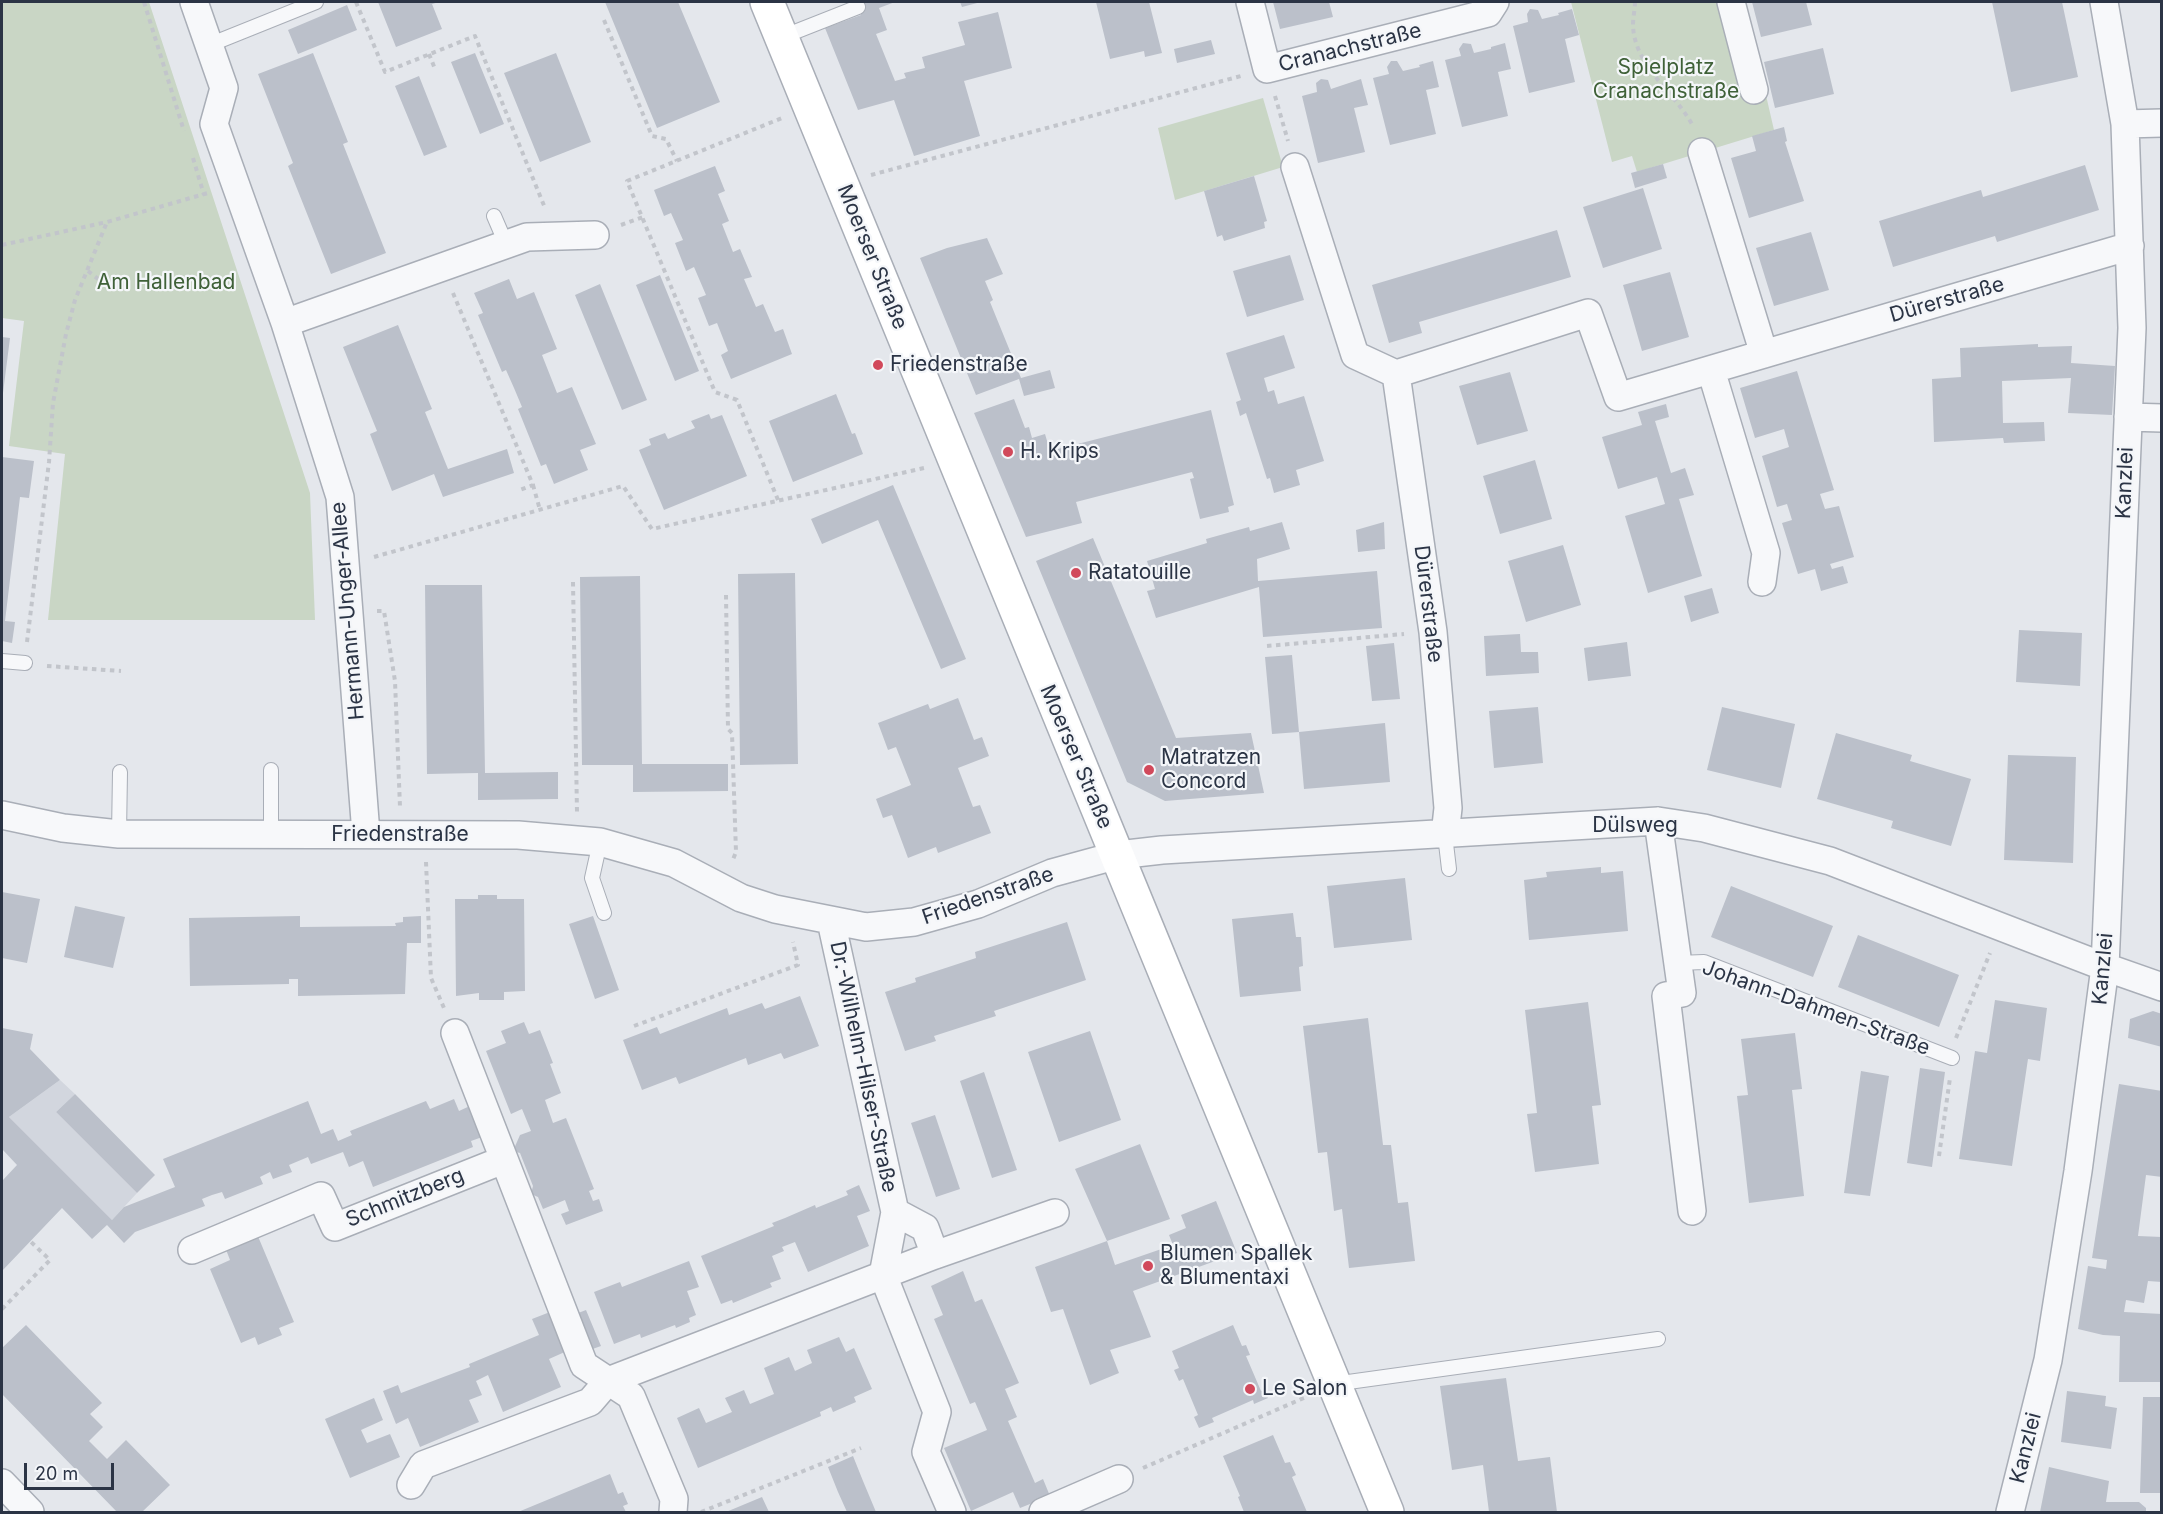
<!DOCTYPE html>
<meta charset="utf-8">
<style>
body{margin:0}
#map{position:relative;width:2163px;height:1514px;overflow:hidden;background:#e4e7ec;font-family:Inter,sans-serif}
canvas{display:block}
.frame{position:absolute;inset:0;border:3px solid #2b3445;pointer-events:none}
.scale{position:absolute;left:24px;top:1463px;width:90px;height:27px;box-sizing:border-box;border:3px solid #2b3445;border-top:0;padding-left:8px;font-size:18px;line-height:21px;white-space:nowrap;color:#2b3445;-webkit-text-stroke:4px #f4f6f9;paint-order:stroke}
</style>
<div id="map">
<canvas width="2163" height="1514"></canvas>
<div class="frame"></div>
<div class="scale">20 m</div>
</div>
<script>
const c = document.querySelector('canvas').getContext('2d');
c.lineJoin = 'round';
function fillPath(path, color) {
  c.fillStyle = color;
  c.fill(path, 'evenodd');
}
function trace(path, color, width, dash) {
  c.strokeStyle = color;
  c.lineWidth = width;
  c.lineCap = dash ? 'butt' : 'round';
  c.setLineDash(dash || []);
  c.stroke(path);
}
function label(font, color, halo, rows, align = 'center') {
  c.font = font + ' Inter,sans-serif';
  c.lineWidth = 4.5;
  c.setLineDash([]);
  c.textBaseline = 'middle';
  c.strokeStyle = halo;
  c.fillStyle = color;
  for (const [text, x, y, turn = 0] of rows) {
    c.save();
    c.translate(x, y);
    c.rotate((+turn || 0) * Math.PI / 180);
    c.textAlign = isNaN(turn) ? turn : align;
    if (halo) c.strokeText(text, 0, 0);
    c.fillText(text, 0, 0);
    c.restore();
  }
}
const built = new Path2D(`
 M60 1080 75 1094 56 1112 137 1193 112 1220 9 1117Z`);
const green = new Path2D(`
 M2 2H149L310 493 315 620H48L65 454 9 446 24 321 2 318Z
 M1571 2H1721L1765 91 1774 130 1637 172 1632 156 1612 162Z
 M1263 98 1283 167 1175 200 1158 128Z`);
const building = new Path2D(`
 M378 2H439L432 4 442 29 396 47Z
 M605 2H678L720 102 657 128Z
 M856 2H895L879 8 887 30 876 34 895 81 906 78 904 73 925 68 922 57 965 45 958 22 998 12 1012 68 964 81 980 136 914 156 894 100 858 110 825 28 861 15Z
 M960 2H981L962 7Z
 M1096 2H1149L1162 53 1145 57 1144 51 1110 59Z
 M1273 2H1329L1333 17 1280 29Z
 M1752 2H1806L1812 25 1761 37Z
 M1992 2H2062L2078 77 2011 92Z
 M347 5 357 30 298 54 288 30Z
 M1530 9 1538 10 1542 19 1559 15 1558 13 1572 9 1579 35 1565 39 1575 82 1529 93 1513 26 1528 22 1527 14Z
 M1211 40 1215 54 1177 63 1174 49Z
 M1463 43 1471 44 1474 53 1491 49V47L1505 43 1511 69 1498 72 1508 116 1462 127 1445 60 1461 56 1459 49Z
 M1823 48 1834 94 1775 108 1764 62Z
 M313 53 348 142 343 144 386 253 331 274 288 166 293 163 258 74Z
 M475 53 504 124 480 134 451 62Z
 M556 53 591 142 540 162 504 73Z
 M1391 61H1397L1403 71 1420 67 1419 65 1433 61 1439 87 1426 90 1436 134 1390 145 1373 78 1389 74 1387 67Z
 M419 76 447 147 424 156 395 86Z
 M1321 79 1328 80 1331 89 1361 79 1368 105 1354 108 1365 152 1318 163 1302 96 1317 92 1316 83Z
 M1784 127 1787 141 1785 142 1804 201 1749 218 1731 158 1756 151 1752 136Z
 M1663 164 1667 178 1635 188 1631 173Z
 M2085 165 2099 210 1997 242 1995 236 1893 267 1879 221 1981 190 1983 197Z
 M715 166 725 191 718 194 729 221 722 224 733 252 740 249 752 277 744 279 756 307 763 304 775 332 783 329 792 354 731 379 721 355 728 351 717 323 709 326 698 298 706 295 694 267 686 271 675 243 683 240 671 213 664 216 654 190Z
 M1254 176 1267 221 1264 222 1265 228 1224 241 1222 235 1217 237 1204 191Z
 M1643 188 1662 249 1603 268 1583 207Z
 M1557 230 1571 277 1419 322 1422 333 1389 343 1372 285Z
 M1811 232 1829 290 1774 306 1756 248Z
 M987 238 1003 274 985 281 993 300 990 302 1021 378 1050 370 1055 388 1024 396 1019 379 976 395 920 258 947 248Z
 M1290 255 1304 300 1247 317 1233 271Z
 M1670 272 1689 337 1642 351 1623 285Z
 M660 275 699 371 675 381 636 285Z
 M509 279 517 299 534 292 557 349 542 355 557 393 572 387 596 444 580 450 588 470 554 484 546 464 541 466 518 409 522 407 514 388 506 370 502 372 478 315 483 313 474 293Z
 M600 284 647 400 622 410 575 295Z
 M398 325 432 409 425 412 448 469 507 449 514 473 443 497 434 474 392 491 370 434 377 431 343 347Z
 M1284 335 1295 368 1264 378 1268 392 1274 390 1278 404 1304 396 1324 461 1296 470 1300 485 1274 493 1270 478 1267 479 1246 413 1240 416 1236 402 1241 400 1226 353Z
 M2 337 10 338 3 393H2Z
 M2038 344V347L2072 346 2071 363 2115 366 2112 415 2068 413 2071 378 2002 381 2003 423 2044 422 2045 441 2004 443 2003 438 1934 442 1932 379 1961 377 1960 348Z
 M1797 371 1834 490 1820 494 1825 509 1839 506 1854 557 1830 564 1832 569 1843 566 1848 583 1821 591 1815 569 1798 574 1782 523 1792 520 1787 504 1777 507 1762 456 1789 447 1784 429 1755 438 1740 388Z
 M1510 372 1528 431 1477 445 1459 386Z
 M836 394 852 434 855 433 863 454 793 482 769 421Z
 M1014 399 1025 428 1029 427 1032 438 1045 434 1050 451 1211 410 1234 505 1228 507 1229 512 1200 519 1190 479 1194 478 1192 472 1076 502 1082 523 1026 537 974 413Z
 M1666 404 1669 417 1655 421 1671 473 1685 468 1694 495 1679 499 1702 576 1648 593 1625 516 1665 504 1657 477 1618 489 1602 437 1642 425 1638 412Z
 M709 414 711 419 722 415 747 476 664 510 639 450 651 445 649 439 665 433 668 439 695 428 691 421Z
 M2 457 34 461 29 498 20 497 5 621 15 622 12 643 2 641Z
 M1535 460 1552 519 1500 534 1483 476Z
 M893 485 966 659 941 669 878 520 822 544 811 519Z
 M1282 522 1290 549 1257 559 1258 581 1377 571 1382 628 1263 637 1259 587 1156 618 1147 591 1155 589 1147 561 1207 543 1206 539 1249 527 1250 531Z
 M1384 522 1385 549 1358 552 1356 530Z
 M1093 538 1176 738 1251 733 1264 793 1165 801 1127 782 1036 561Z
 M1563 545 1581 605 1526 622 1508 561Z
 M795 573 798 764 740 765 738 574Z
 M640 576 642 764H728V791L633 792V765H582L580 577Z
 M425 585H482L485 773 558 772V799L478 800V773L427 774Z
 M1712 588 1719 613 1691 622 1684 596Z
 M2019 630 2082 633 2080 686 2016 682Z
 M1520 634 1521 652H1538L1539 673 1486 676 1484 636Z
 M1627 642 1631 676 1588 681 1584 648Z
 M1394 643 1400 699 1372 701 1366 646Z
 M1292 655 1299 732 1385 723 1390 782 1304 789 1299 732 1272 734 1265 657Z
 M958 698 974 740 982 737 989 756 958 768 973 807 980 805 991 833 938 853 936 847 908 858 892 815 883 818 876 799 911 785 896 747 888 750 878 723 928 704 930 709Z
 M1538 707 1543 763 1494 768 1489 711Z
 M1722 707 1795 724 1781 788 1707 770Z
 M1836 733 1912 755 1910 761 1971 779 1951 846 1891 828 1893 821 1817 799Z
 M2008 755 2076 757 2073 863 2004 860Z
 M1601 867V873L1623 871 1628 931 1529 940 1524 880 1547 877 1546 872Z
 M1405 878 1412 940 1334 948 1327 886Z
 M1731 886 1833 926 1813 977 1711 937Z
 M2 892 40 899 27 963 2 958Z
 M478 895H497V899H524L525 991 504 992V1000H479V993L456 996 455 899H478Z
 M75 906 125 917 113 968 64 957Z
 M1293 913 1296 937H1301L1303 966 1299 967 1301 991 1240 997 1232 919Z
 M300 916V927L396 926 395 923 403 922V917L421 916V943H407L405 994 298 996V979H289V984L190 986 189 918Z
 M593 916 619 990 595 999 569 924Z
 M1067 922 1086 980 994 1011 996 1016 934 1036 936 1041 905 1051 885 992 916 982 915 978 976 958 975 952Z
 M1858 935 1959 975 1939 1027 1838 987Z
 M800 996 819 1046 784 1059 781 1053 748 1065 746 1058 679 1084 676 1077 642 1090 623 1040 657 1027 660 1034 727 1008 729 1015 762 1003 765 1009Z
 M1995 1000 2047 1008 2040 1061 2028 1059 2012 1166 1959 1159 1975 1051 1987 1053Z
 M1588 1002 1601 1105 1592 1106 1599 1164 1535 1172 1527 1114 1537 1113 1525 1010Z
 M2153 1011 2162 1014V1047L2128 1038 2130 1019Z
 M1368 1018 1383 1145H1391L1398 1203 1408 1202 1415 1261 1349 1268 1342 1209 1334 1211 1327 1152 1318 1153 1303 1026Z
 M524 1022 529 1034 540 1030 553 1063 550 1064 561 1093 545 1100 553 1123 566 1118 594 1189 589 1191 593 1201 599 1199 603 1211 566 1225 561 1214 569 1211 565 1200 543 1209 538 1197 531 1194 533 1186 520 1153 513 1151 520 1135 531 1131 522 1109 511 1114 486 1051 506 1043 501 1031Z
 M2 1028 33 1034 30 1049 60 1080 9 1117 112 1220 124 1207 175 1187 163 1159 308 1101 321 1134 333 1129 338 1141 352 1135 350 1131 426 1101 430 1109 454 1099 459 1111 472 1105 485 1136 471 1141 473 1147 373 1187 363 1161 349 1167 343 1152 311 1164 308 1157 289 1165 292 1172 273 1179 270 1172 260 1177 263 1184 225 1199 222 1192 212 1195 202 1199 205 1206 135 1232 124 1243 107 1225 92 1239 62 1208 2 1271V1181L17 1165 2 1149Z
 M1090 1031 1121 1120 1059 1142 1028 1052Z
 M1795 1033 1802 1089 1792 1090 1804 1196 1749 1203 1737 1096 1748 1095 1741 1039Z
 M1920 1068 1945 1072 1932 1167 1907 1163Z
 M1861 1071 1889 1076 1870 1196 1844 1193Z
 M984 1072 1017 1170 992 1178 960 1081Z
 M2119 1084 2162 1091V1177L2146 1175 2138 1236 2162 1237V1282L2148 1281 2144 1303 2126 1300 2124 1312 2162 1314V1382H2119L2120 1336 2103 1335 2078 1329 2088 1266 2106 1269 2107 1260 2092 1258Z
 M75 1094 155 1175 137 1193 56 1112Z
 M935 1115 960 1189 936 1197 911 1123Z
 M1140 1144 1170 1219 1107 1241 1075 1169Z
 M859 1185 870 1211 857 1216 869 1246 808 1272 795 1242 782 1247 784 1251 772 1256 781 1279 770 1283 772 1287 733 1303 732 1300 721 1304 701 1256 774 1226 772 1223 785 1218 815 1205 816 1208 848 1195 846 1191Z
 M1216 1201 1237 1253 1133 1291 1151 1337 1110 1350 1119 1373 1090 1385 1063 1309 1051 1312 1035 1267 1107 1241 1115 1265 1173 1245 1169 1235 1186 1228 1181 1215Z
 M257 1234 294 1322 279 1328 282 1335 258 1345 255 1337 241 1343 210 1269 230 1260 225 1247Z
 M689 1261 699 1287 687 1291 696 1315 689 1318 690 1322 676 1328 675 1325 641 1338 640 1334 614 1344 594 1292 620 1282 622 1287Z
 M963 1271 975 1302 982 1299 1019 1383 1005 1389 1017 1417 1008 1421 1035 1483 1043 1479 1050 1496 1020 1508 1013 1492 971 1511 944 1448 987 1430 975 1402 970 1404 934 1319 943 1315 931 1286Z
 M586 1310 601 1346 587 1351 573 1315Z
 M550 1312 567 1351 549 1359 561 1387 503 1412 488 1375 476 1381 482 1395 469 1400 479 1422 420 1447 408 1418 396 1424 383 1391 398 1385 401 1393 470 1367 469 1364 539 1335 532 1319Z
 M26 1325 102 1403 90 1414 103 1427 89 1441 107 1459 126 1440 170 1485 142 1512H117L2 1394V1348Z
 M1233 1325 1242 1346 1246 1345 1250 1355 1246 1356 1261 1391 1264 1390 1268 1398 1254 1404 1253 1400 1212 1418 1214 1422 1199 1428 1194 1417 1198 1415 1183 1379 1179 1381 1174 1370 1179 1368 1172 1351Z
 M839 1337 846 1352 854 1348 872 1389 854 1397 856 1402 833 1412 831 1407 820 1412 821 1416 698 1468 677 1418 699 1408 706 1423 732 1412 725 1398 744 1390 750 1404 774 1394 764 1368 789 1357 795 1371 812 1363 807 1350Z
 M1506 1378 1518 1461 1550 1457 1557 1512H1489L1483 1465 1452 1470 1440 1386Z
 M2067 1391 2106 1396 2105 1406 2117 1408 2111 1449 2061 1442Z
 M2143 1397H2162V1493H2140Z
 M374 1398 383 1420 361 1430 367 1443 390 1434 400 1457 350 1478 325 1419Z
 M1273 1435 1285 1463 1290 1462 1296 1475 1292 1477 1307 1512H1244L1238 1497 1240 1496 1223 1456Z
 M853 1456 863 1481 876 1512H847L838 1492 828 1467Z
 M2049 1467 2109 1481 2106 1502H2139L2146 1508V1512H2040Z
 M610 1474 618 1494 623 1492 625 1497 628 1504 623 1506 626 1512H518Z
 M762 1497 769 1512H726Z`);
const path = new Path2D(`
 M144 2 184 131
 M356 2 385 72 475 36 545 208
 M1635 2C1635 9 1633 17 1633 25 1634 66 1675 92 1693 126
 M604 20 652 136 666 139 677 161
 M429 54 435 69
 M1275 96 1288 141
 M193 158 204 195
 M871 175 1241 76
 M621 225 643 217
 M2 245 107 222 208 193
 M88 271 98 279
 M453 293 533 485 520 490
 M533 485 540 510
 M778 500 737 400 715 392 627 181 782 118
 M374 557 623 486 652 529 924 468
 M573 582 577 812
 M726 595 728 729 732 733 736 852 732 862
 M377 611H384L395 681 400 807
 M27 642 49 462 53 403 66 334 75 300 107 222
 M1267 646 1404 634
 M47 666 121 671
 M426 862 431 978 444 1008
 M634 1026 798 965 793 942
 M1956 1038 1990 953
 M1939 1156 1950 1078
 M2 1309 50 1260 30 1241
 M1143 1468 1306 1397
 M701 1512 861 1448`);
const service = new Path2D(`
 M782 37 858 7
 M209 45 316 2
 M494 216 506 244
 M2 661 25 663
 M119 834 120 772
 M271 835V770
 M1445 835 1449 869
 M600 842 592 878 604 913
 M1678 963 1704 962 1952 1058
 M1334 1384 1658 1339`);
const minor = new Path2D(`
 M194 2 224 88 214 124 285 323 340 497 366 834
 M1250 2 1267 69 1488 13 1495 2
 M1731 2 1754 90
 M2125 124 2162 123
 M1702 152 1764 354
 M1295 167 1355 355 1396 374 1588 313 1618 397 2130 246
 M285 323 527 237 595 235
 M1711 370 1766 553 1762 582
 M1396 374 1433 632 1448 808 1445 835
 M2128 417 2162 418
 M2 815 63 828 119 834 518 835 600 842 674 863 741 898 775 909 866 927 914 922 978 904 1052 873 1118 855 1162 850 1658 821 1704 828 1830 861 2105 967 2162 987
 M1658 821 1682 993 1666 996 1692 1211
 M831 921 895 1212 883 1275 937 1412 926 1452 952 1512
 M455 1033 584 1365 631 1396 674 1499 673 1512
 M895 1212 925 1228 935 1255
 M192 1250 321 1196 335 1227 503 1160
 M2 1483 30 1512
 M411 1485 423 1465 590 1402 608 1381 935 1255 1055 1213
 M1043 1512 1119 1479
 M2010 1512 2048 1360 2078 1171 2105 967 2132 328 2125 124 2104 2`);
const secondary = new Path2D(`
 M767 2C973 505 1180 1009 1387 1512`);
const markers = [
 [878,365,6,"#d1495b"],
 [1008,452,6,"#d1495b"],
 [1076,573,6,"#d1495b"],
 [1149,770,6,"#d1495b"],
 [1148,1266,6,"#d1495b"],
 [1250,1389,6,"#d1495b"]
];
const streetNames = [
 ["Cranachstraße",1350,48,-14],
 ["Moerser Straße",872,257,68],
 ["Dürerstraße",1947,300,-16],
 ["Kanzlei",2125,483,-88],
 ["Dürerstraße",1428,604,83],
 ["Hermann-Unger-Allee",348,611,-95],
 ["Moerser Straße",1076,757,67],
 ["Dülsweg",1635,826],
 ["Friedenstraße",400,835],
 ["Friedenstraße",988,896,-19],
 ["Kanzlei",2103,969,-85],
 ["Johann-Dahmen-Straße",1816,1008,20],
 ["Dr.-Wilhelm-Hilser-Straße",863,1067,78],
 ["Schmitzberg",405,1198,-22],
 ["Kanzlei",2026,1448,-76]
];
const parkNames = [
 ["Spielplatz",1666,68],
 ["Cranachstraße",1666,92],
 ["Am Hallenbad",166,283]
];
const poiNames = [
 ["Friedenstraße",890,365],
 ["H. Krips",1020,452],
 ["Ratatouille",1088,573],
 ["Matratzen",1161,758],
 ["Concord",1161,782],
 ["Blumen Spallek",1160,1254],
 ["& Blumentaxi",1160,1278],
 ["Le Salon",1262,1389]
];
fillPath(built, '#d2d6de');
fillPath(green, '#c9d6c5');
fillPath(building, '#bbc0ca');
trace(service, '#a9aeb7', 16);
trace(minor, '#a9aeb7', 30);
trace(secondary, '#a9aeb7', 36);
trace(path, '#c2c5cb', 4, [4.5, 4.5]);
trace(service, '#f7f8fa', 14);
trace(minor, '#f7f8fa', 27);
trace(secondary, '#fff', 33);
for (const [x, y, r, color] of markers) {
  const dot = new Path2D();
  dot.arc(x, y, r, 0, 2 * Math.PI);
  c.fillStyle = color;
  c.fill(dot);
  trace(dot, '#f4f6f9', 2);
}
label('21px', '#2b3445', '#f4f6f9', streetNames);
label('21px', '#3f6138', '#f4f6f9', parkNames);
label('21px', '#2b3445', '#f4f6f9', poiNames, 'left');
</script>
